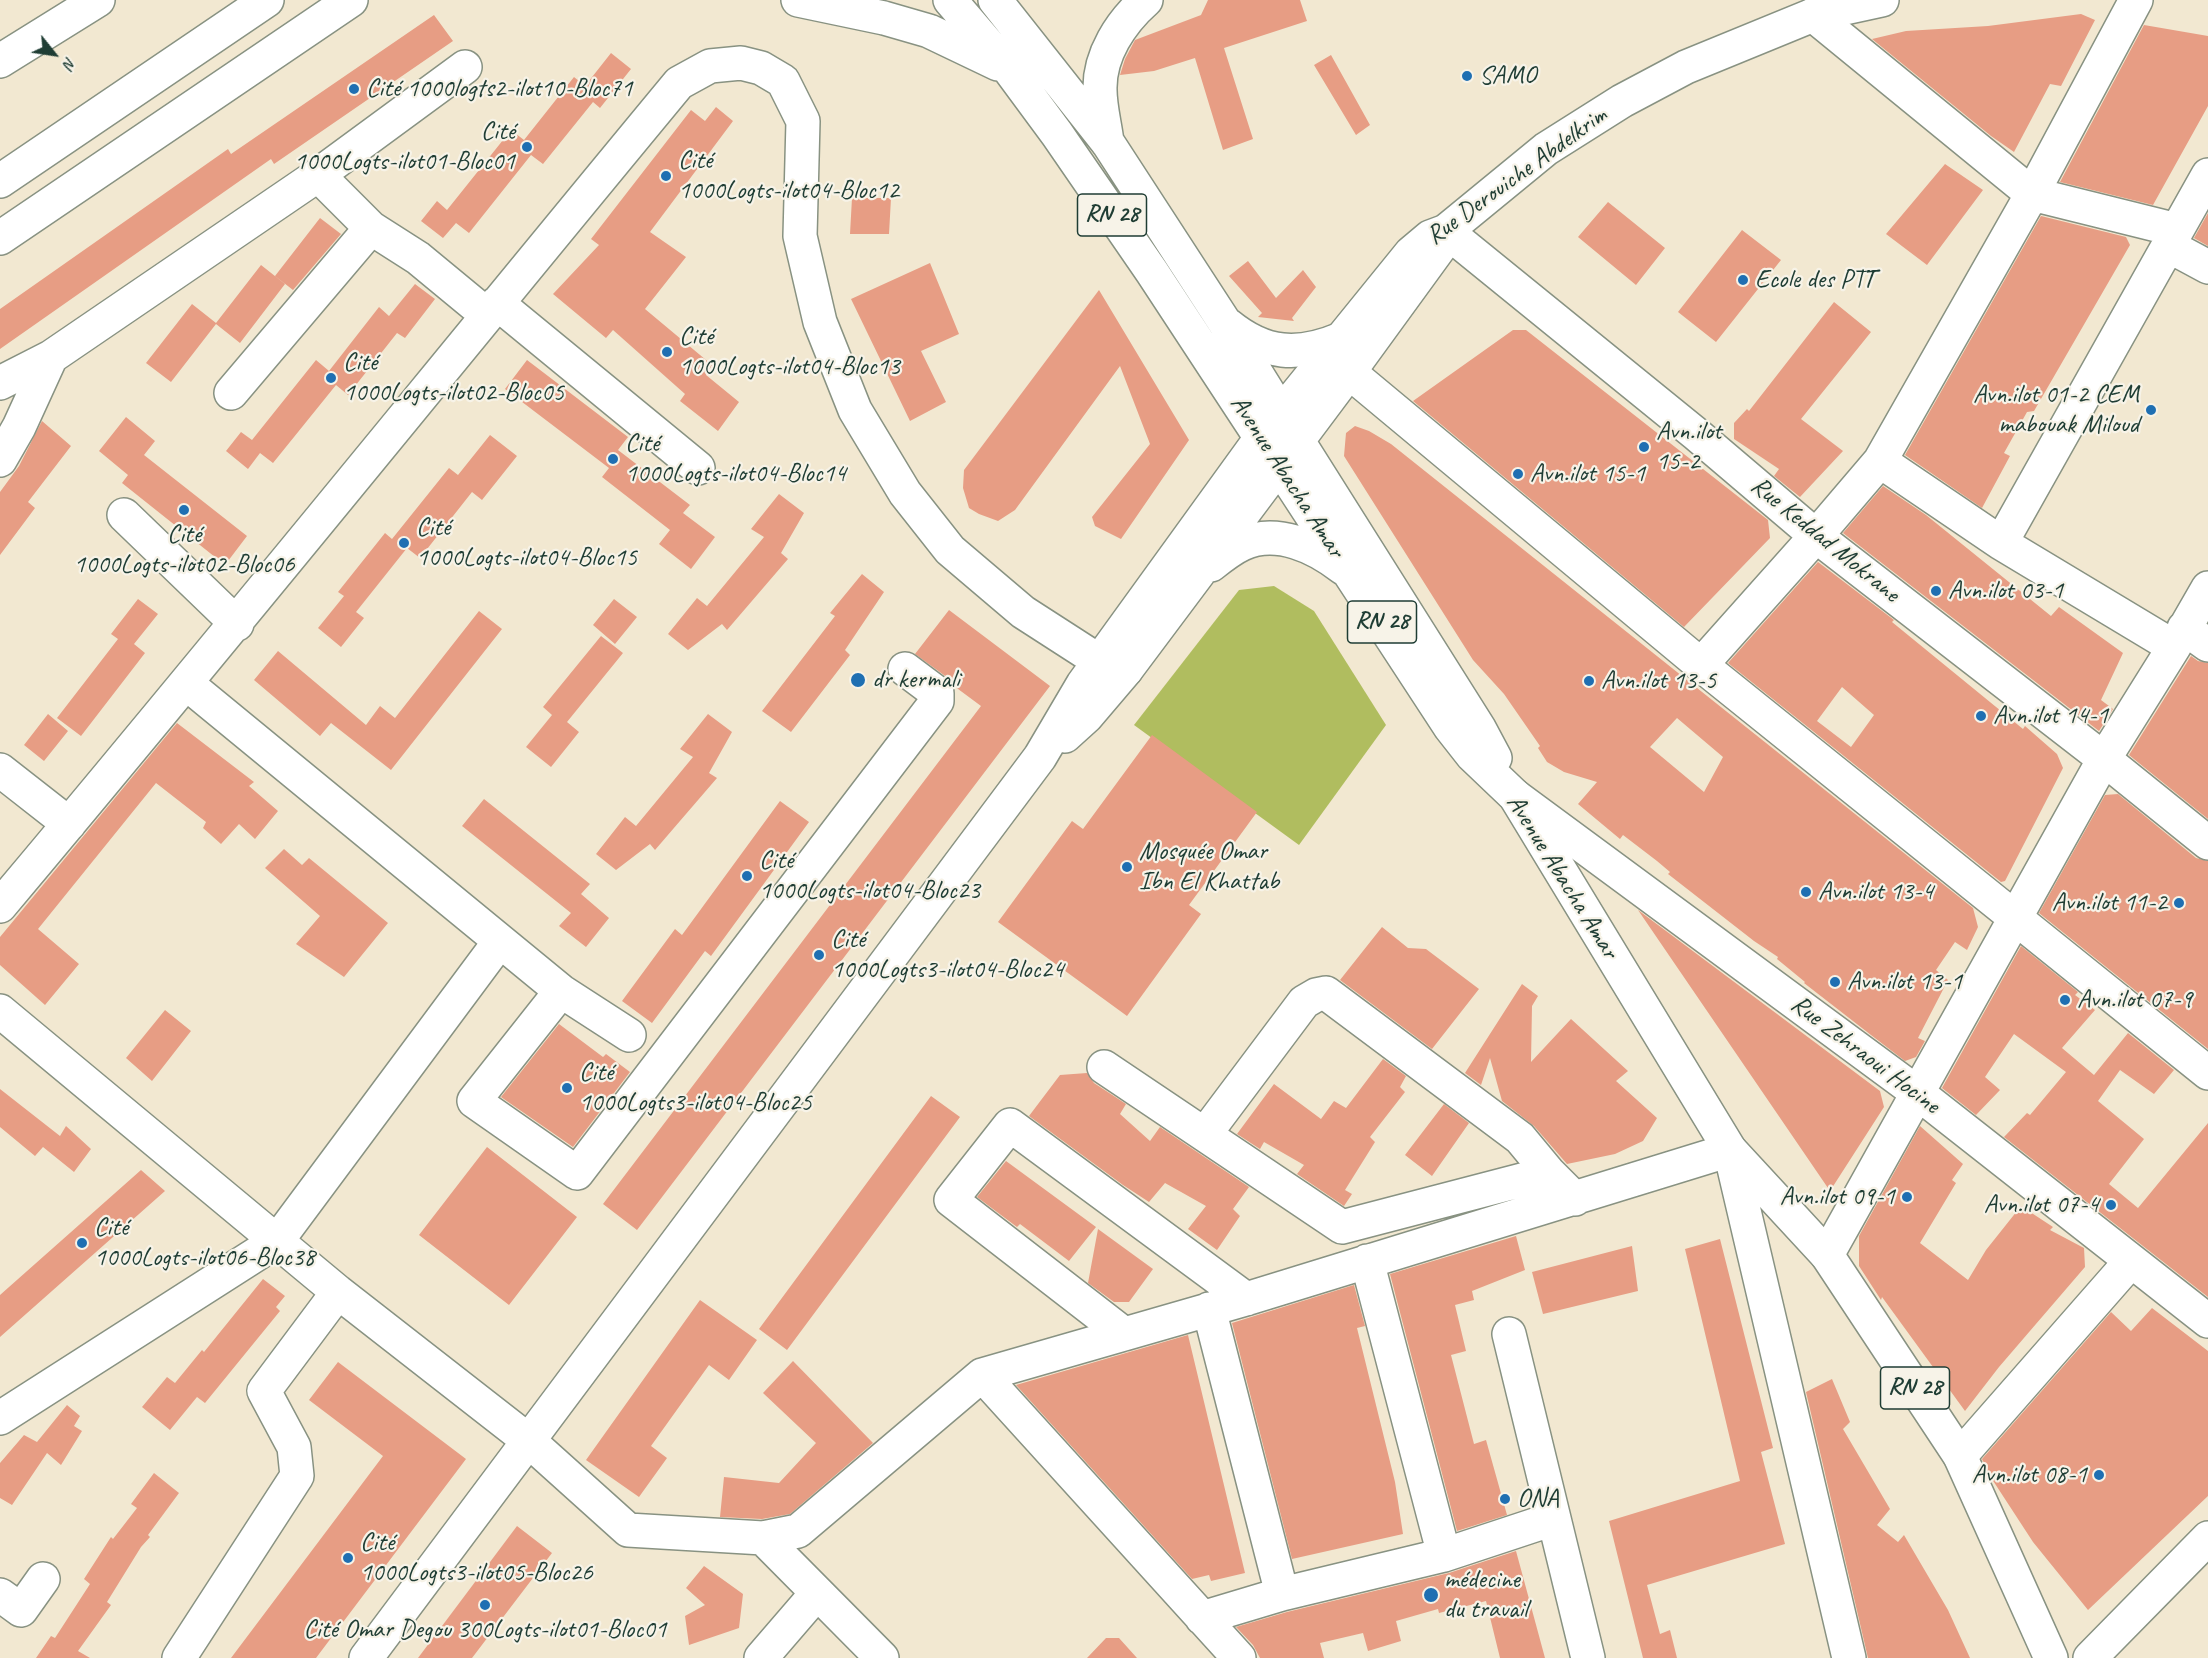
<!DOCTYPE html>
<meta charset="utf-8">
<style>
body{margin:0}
#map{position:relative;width:2208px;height:1658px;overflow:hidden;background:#f2e8d1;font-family:Caveat,sans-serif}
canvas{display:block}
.north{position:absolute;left:24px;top:24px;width:60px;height:60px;-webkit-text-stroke:4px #f7f3e8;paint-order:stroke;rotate:120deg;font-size:16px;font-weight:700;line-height:24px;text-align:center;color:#1f3d34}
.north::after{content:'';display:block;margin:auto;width:21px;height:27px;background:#1f3d34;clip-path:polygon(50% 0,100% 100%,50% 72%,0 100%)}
</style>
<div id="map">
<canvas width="2208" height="1658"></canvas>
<div class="north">N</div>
</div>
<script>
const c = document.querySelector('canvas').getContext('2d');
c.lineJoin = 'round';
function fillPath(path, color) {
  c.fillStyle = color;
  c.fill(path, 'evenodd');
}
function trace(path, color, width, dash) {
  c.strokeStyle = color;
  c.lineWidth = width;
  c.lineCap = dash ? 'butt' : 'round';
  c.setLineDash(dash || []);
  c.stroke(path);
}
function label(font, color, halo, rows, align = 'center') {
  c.font = font + ' Caveat,sans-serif';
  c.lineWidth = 4.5;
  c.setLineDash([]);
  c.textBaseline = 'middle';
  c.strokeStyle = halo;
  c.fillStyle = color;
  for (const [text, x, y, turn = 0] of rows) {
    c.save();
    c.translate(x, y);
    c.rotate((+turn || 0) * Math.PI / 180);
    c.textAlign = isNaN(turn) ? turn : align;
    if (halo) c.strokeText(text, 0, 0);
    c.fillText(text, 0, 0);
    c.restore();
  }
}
const green = new Path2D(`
 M1274 586 1314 611 1386 725 1299 845 1134 725 1239 590Z`);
const building = new Path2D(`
 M1208 0H1300L1307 21 1224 48 1253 139 1223 150 1195 58 1154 71 1120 75 1125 59 1135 40 1201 15Z
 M2081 14 2095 20 2061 86 2050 84 2014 152 1991 136 1872 39 1906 31 1988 26Z
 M434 15 453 41 274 164 271 159 0 349V309L228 149 231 154Z
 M2144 25 2208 36V106L2153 205 2060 182Z
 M611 53 631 69 600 108 593 102 543 164 531 155 469 233 456 223 443 238 421 221 437 201 447 210 511 130 524 140 574 77 585 86Z
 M1331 55 1370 125 1356 135 1314 65Z
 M716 107 733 121 650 232 686 257 645 309 712 365 706 375 739 402 718 431 680 401 685 394 613 330 606 338 553 294 599 245 591 239 691 110 705 121Z
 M1945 164 1983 190 1927 265 1886 234Z
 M852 198H891L889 234H850Z
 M1608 202 1665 248 1636 285 1578 237Z
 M2208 213V246L2194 238Z
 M2041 216 2126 237 2130 245 2034 411 2027 412 2004 453 2010 456 1982 508 1905 455Z
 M320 218 341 234 293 290 275 276Z
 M1742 230 1781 260 1716 342 1678 312Z
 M1248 261 1276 298 1303 270 1316 287 1292 318 1294 321 1258 317 1262 313 1229 276Z
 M930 263 959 334 921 351 946 402 910 421 851 299Z
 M261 265 285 284 240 343 216 324 171 382 146 363 192 304 216 323Z
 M415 284 435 299 405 338 397 333 348 395 336 385 273 463 260 453 248 469 226 451 241 432 252 440 316 360 329 371 379 307 389 316Z
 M1099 290 1189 440 1121 539 1095 526 1092 517 1150 444 1120 366 1015 510 998 521 979 514 969 508 963 488 964 470Z
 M1834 302 1871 332 1801 419 1843 451 1800 497 1774 476 1779 469 1734 439V423L1747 409 1749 411Z
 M1513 330H1526L1768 520 1770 538 1684 627 1413 401Z
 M527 360 628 437 618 450 690 505 683 513 715 537 691 569 659 544 670 530 602 477 609 468 505 389Z
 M126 417 155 441 144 455 247 536 225 565 122 483 128 475 99 451Z
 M42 421 71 446 28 502 35 508 0 555V492L19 466Z
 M1355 426 1369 431 1391 444 1973 908 1978 927 1967 950 1955 942 1936 970 1948 980 1918 1038 1925 1041 1916 1057 1905 1061 1871 1035 1804 983 1805 982 1777 959 1778 957 1754 941 1668 874 1670 872 1657 861 1623 835 1620 839 1578 804 1597 782 1564 772 1547 762 1538 748 1540 746 1504 694 1473 660 1344 456 1346 433ZM1677 718 1723 757 1704 792 1650 747Z
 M490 435 517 456 482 500 472 492 420 558 407 548 356 612 364 618 341 647 318 628 344 596 338 592 385 533 392 539 449 468 458 475Z
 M1883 486 1926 515 2051 616 2059 607 2123 653 2101 700 2113 709 2099 731 1843 533Z
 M779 494 804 513 781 553 788 559 727 630 722 624 688 650 668 634 697 598 707 606 764 537 751 529Z
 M1818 562 1894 620 1892 622 2023 729 2025 726 2057 754 2063 768 2005 881 2001 882 1728 663ZM1842 687 1874 715 1851 747 1817 721Z
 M862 574 884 592 845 650 850 655 791 732 762 711 835 616 830 613Z
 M138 599 158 614 134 644 145 653 81 736 57 718 118 639 111 634Z
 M614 599 637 617 615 644 593 625Z
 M949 610 1050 686 637 1230 603 1204 981 706 954 686 948 678 915 654Z
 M479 611 502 629 391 770 331 723 320 736 254 680 278 651 366 725 380 706 395 718Z
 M601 636 623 653 567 722 579 732 551 767 526 747 552 715 543 707Z
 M2191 656 2198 661 2208 663V819L2129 755Z
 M48 714 68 731 44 761 24 745Z
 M708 714 732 732 709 773 717 778 655 850 650 844 616 870 596 854 625 817 636 826 693 757 680 749Z
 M177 723 254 782 249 786 278 811 255 839 239 824 221 844 203 828 206 822 156 783 38 929 79 964 45 1005 0 965V937Z
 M1152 735 1257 812 1189 905 1201 914 1127 1016 998 922 1072 821 1083 829Z
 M2118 794 2196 858 2208 861V1049L2039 913 2105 795Z
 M484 799 590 884 581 894 609 918 586 947 559 926 571 913 462 826Z
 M780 801 809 822 711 956 705 951 652 1023 622 1001 675 929 682 935Z
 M284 849 302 865 309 858 388 923 344 977 296 944 320 916 265 868Z
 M1638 910 1880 1091 1884 1107 1830 1191Z
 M1382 927 1408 948 1426 949 1479 989 1432 1049 1340 980Z
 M2021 946 2078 992 2075 995 2095 1010 2062 1048 2094 1075 2128 1033 2174 1070 2154 1094 2120 1070 2098 1101 2144 1139 2109 1184 2138 1208 2208 1123V1297L2004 1137 2027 1113 2030 1115 2066 1072 2014 1034 1985 1077 2000 1090 1976 1115 1942 1088Z
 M1522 984 1538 996 1532 1006 1531 1062 1571 1019 1628 1071 1616 1081 1657 1118 1643 1141 1615 1154 1567 1164 1534 1126 1502 1101 1490 1058 1481 1085 1465 1073Z
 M165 1010 191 1031 152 1081 126 1058Z
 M559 1024 603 1057 606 1054 630 1072 573 1147 501 1097Z
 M1383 1059 1406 1076 1400 1087 1405 1092 1370 1137 1375 1142 1345 1190 1352 1194 1344 1206 1297 1174 1304 1165 1264 1142 1260 1149 1237 1134 1274 1084 1321 1119 1334 1101 1346 1108Z
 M1087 1073 1094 1083 1126 1104 1120 1114 1150 1141 1160 1127 1249 1187 1233 1209 1240 1216 1217 1250 1188 1229 1206 1206 1165 1183 1149 1202 1123 1185 1029 1116 1060 1075Z
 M0 1089 60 1136 66 1126 91 1149 74 1172 43 1147 35 1156 0 1127Z
 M931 1096 960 1117 787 1350 759 1329Z
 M1444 1104 1469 1123 1432 1176 1405 1155Z
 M1920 1126 1963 1164 1952 1180 1956 1183 1920 1243 1968 1280 1986 1250 2021 1206 2053 1227 2050 1230 2084 1248 2085 1267 1999 1367 1965 1411 1882 1297 1881 1300 1859 1266V1236Z
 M487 1147 577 1217 509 1305 419 1235Z
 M1006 1161 1096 1227 1069 1261 1020 1224 1017 1227 977 1197Z
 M141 1170 165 1191 0 1337V1295Z
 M1098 1229 1153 1269 1129 1302H1114L1088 1283Z
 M1516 1236 1525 1270 1472 1291 1474 1300 1455 1305 1466 1351 1451 1355 1474 1444 1486 1440 1507 1515 1457 1531 1390 1274Z
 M1720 1239 1773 1448 1761 1452 1785 1544 1647 1585 1660 1634 1670 1630 1677 1658H1643L1609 1521 1740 1481 1685 1249Z
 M1632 1246 1638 1291 1543 1314 1532 1272Z
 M263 1279 285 1296 276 1307 280 1311 205 1403 197 1397 170 1430 142 1407 167 1377 175 1383 202 1350 204 1352Z
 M1354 1285 1365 1326 1357 1328 1395 1482 1403 1534 1292 1559 1232 1323Z
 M700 1300 757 1340 729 1380 709 1365 651 1446 667 1458 639 1497 586 1460Z
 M2152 1308 2208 1351V1496L2088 1610 2033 1542 1988 1473 1982 1459 2111 1312 2131 1331Z
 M1188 1335 1245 1573 1211 1581 1209 1575 1192 1579 1016 1385Z
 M793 1361 873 1443 790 1514 762 1519 720 1517 724 1477 779 1483 816 1443 763 1393Z
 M338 1362 466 1459 316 1658H231L383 1456 309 1400Z
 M1832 1379 1850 1422 1843 1429 1890 1509 1877 1525 1898 1542 1904 1535 1948 1610 1970 1658H1868L1806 1392Z
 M67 1405 80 1416 74 1426 82 1431 61 1465 47 1453 12 1505 0 1498V1463L24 1435 37 1442Z
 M154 1473 179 1493 148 1535 150 1537 141 1547 107 1602 111 1605 78 1651 90 1658H36L51 1636 55 1638 90 1584 84 1579 111 1537 113 1539 137 1508 131 1504Z
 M517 1526 552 1553 472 1658H418Z
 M1516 1551 1545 1658H1500L1486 1601 1439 1613 1438 1609 1396 1621 1401 1641 1368 1651 1363 1633 1320 1643 1324 1658H1260L1253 1645 1236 1627 1287 1612 1449 1573Z
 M704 1566 743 1594 739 1628 689 1645 685 1616 705 1605 686 1588Z
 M1106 1638H1119L1137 1658H1087Z`);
const minor = new Path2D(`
 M1813 15 2032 194 2177 230
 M0 61 98 0
 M371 228 418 258 487 315
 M1446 231 1696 434 1816 536 2104 759 2208 843
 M2169 246 2208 267
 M497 303 698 468
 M1349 372 1701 665 2208 1073
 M0 383 51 357 318 175 465 67
 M231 393 371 228 318 175
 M0 460 19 427 51 357
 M1880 461 2001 543 2174 647
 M124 515 237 624
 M2001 543 2208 175
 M2184 628 2208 645
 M1701 665 1816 536 1880 461 2032 194 2136 0
 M186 683 561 991 629 1035
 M0 770 69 824
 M1515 796 1919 1094 2208 1321
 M0 906C229 634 452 357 679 83L710 66 741 63 761 68 783 81 803 121 800 236 820 322 855 410 905 493 950 550 1023 612 1099 661 1126 670
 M561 991 474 1101 577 1173 937 701V693L905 669
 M0 1011 338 1292 529 1441 628 1530 763 1538 798 1531 982 1375 1246 1299 1730 1150
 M1104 1067 1342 1227 1549 1173 1575 1199
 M1205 1134 1304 1002 1316 995 1326 993 1520 1138 1549 1173
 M1827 1255 2104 759 2174 647 2208 588
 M1367 1261 1444 1555
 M1209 1309 1282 1594
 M1124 1334 951 1200 1010 1125 1246 1299
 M1509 1334 1588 1658
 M982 1375 1239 1658
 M0 1418 277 1241 500 941
 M1960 1456 2131 1261
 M763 1538 882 1658
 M0 1595 21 1610 43 1579
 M1202 1618 1282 1594 1444 1555 1553 1519
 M179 1658 297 1476 294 1447 264 1391 338 1292
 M761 1658 817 1593
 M2090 1658 2208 1538`);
const major = new Path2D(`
 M1286 422 1479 728 1495 758
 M1261 438 1450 727 1472 755 1515 796 1730 1150 1827 1255 1960 1456 2051 1658
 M1211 565C1221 557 1231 549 1242 544 1277 528 1316 547 1343 568
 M1065 736 1086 717 1126 670 1349 372 1440 247
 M1730 1151 1849 1658
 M366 1658 1040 757 1083 684 1261 438 1411 253 1430 237 1446 231 1546 149 1622 101 1686 67 1813 15 1882 0`);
const highway = new Path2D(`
 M798 0 884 18 929 31 998 64
 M950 0 1009 69 1057 134 1152 272 1261 438
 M995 0 1108 143 1225 323 1281 413
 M1107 142C1105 125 1100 107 1100 90 1099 55 1121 22 1146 0
 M0 181 267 0
 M0 238 351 0
 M1228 325C1265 355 1298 357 1341 339`);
const markers = [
 [1467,76,6,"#1f6fb2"],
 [354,89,6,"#1f6fb2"],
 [527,147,6,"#1f6fb2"],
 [666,176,6,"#1f6fb2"],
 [1743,280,6,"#1f6fb2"],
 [667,352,6,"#1f6fb2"],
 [331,378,6,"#1f6fb2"],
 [2151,410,6,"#1f6fb2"],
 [1644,447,6,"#1f6fb2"],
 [613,459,6,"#1f6fb2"],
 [1518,474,6,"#1f6fb2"],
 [184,510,6,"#1f6fb2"],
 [404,543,6,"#1f6fb2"],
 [1936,591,6,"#1f6fb2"],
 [858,680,8,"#1f6fb2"],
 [1589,681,6,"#1f6fb2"],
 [1981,716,6,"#1f6fb2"],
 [1127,867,6,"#1f6fb2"],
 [747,876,6,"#1f6fb2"],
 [1806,892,6,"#1f6fb2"],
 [2179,903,6,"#1f6fb2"],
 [819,955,6,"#1f6fb2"],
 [1835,982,6,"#1f6fb2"],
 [2065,1000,6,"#1f6fb2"],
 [567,1088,6,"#1f6fb2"],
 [1907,1197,6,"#1f6fb2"],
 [2111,1205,6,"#1f6fb2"],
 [82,1243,6,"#1f6fb2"],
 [2099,1475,6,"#1f6fb2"],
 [1505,1499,6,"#1f6fb2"],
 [348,1558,6,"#1f6fb2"],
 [1431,1595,8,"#1f6fb2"],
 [485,1605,6,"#1f6fb2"]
];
const shields = [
 [1112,215,69],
 [1382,622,69],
 [1915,1388,69]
];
const shieldNames = [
 ["RN 28",1112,215],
 ["RN 28",1382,622],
 ["RN 28",1915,1388]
];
const poiNames = [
 ["SAMO",1479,76],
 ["Cité 1000logts2-ilot10-Bloc71",366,89],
 ["Cité",515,132,"right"],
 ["1000Logts-ilot01-Bloc01",515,162,"right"],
 ["Cité",678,161],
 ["1000Logts-ilot04-Bloc12",678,191],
 ["Ecole des PTT",1755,280],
 ["Cité",679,337],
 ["1000Logts-ilot04-Bloc13",679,367],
 ["Cité",343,363],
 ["1000Logts-ilot02-Bloc05",343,393],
 ["Avn.ilot 01-2 CEM",2139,395,"right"],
 ["mabouak Miloud",2139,425,"right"],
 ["Avn.ilot",1656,432],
 ["15-2",1656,462],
 ["Cité",625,444],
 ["1000Logts-ilot04-Bloc14",625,474],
 ["Avn.ilot 15-1",1530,474],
 ["Cité",416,528],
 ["1000Logts-ilot04-Bloc15",416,558],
 ["Cité",184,535,"center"],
 ["1000Logts-ilot02-Bloc06",184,565,"center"],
 ["Avn.ilot 03-1",1948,591],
 ["dr kermali",872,680],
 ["Avn.ilot 13-5",1601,681],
 ["Avn.ilot 14-1",1993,716],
 ["Mosquée Omar",1139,852],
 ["Ibn El Khattab",1139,882],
 ["Cité",759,861],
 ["1000Logts-ilot04-Bloc23",759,891],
 ["Avn.ilot 13-4",1818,892],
 ["Avn.ilot 11-2",2167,903,"right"],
 ["Cité",831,940],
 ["1000Logts3-ilot04-Bloc24",831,970],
 ["Avn.ilot 13-1",1847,982],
 ["Avn.ilot 07-9",2077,1000],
 ["Cité",579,1073],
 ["1000Logts3-ilot04-Bloc25",579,1103],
 ["Avn.ilot 09-1",1895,1197,"right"],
 ["Avn.ilot 07-4",2099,1205,"right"],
 ["Cité",94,1228],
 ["1000Logts-ilot06-Bloc38",94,1258],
 ["Avn.ilot 08-1",2087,1475,"right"],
 ["ONA",1517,1499],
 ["Cité",360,1543],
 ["1000Logts3-ilot05-Bloc26",360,1573],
 ["médecine",1444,1580],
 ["du travail",1444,1610],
 ["Cité Omar Degou 300Logts-ilot01-Bloc01",485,1630,"center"]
];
const streetNames = [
 ["Rue Derouiche Abdelkrim",1517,176,-36],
 ["Avenue Abacha Amar",1287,477,57],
 ["Rue Keddad Mokrane",1825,540,39],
 ["Avenue Abacha Amar",1562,877,58],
 ["Rue Zehraoui Hocine",1865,1055,37]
];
fillPath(green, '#b0bd5f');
fillPath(building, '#e79d84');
trace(minor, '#889282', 36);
trace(major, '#889282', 36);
trace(highway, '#889282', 36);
trace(minor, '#fff', 33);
trace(major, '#fff', 33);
trace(highway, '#fff', 33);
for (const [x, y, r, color] of markers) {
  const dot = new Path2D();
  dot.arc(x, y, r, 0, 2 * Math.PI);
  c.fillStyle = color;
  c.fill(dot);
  trace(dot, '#f7f3e8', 2);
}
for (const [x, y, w] of shields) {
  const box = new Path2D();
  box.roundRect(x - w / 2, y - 21, w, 42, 4.5);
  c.fillStyle = '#f7f3e8';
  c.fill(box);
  trace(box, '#1f3d34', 1.5);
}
label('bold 24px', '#1f3d34', null, shieldNames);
label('26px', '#1f3d34', '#f7f3e8', poiNames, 'left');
label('26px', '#1f3d34', '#f7f3e8', streetNames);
</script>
